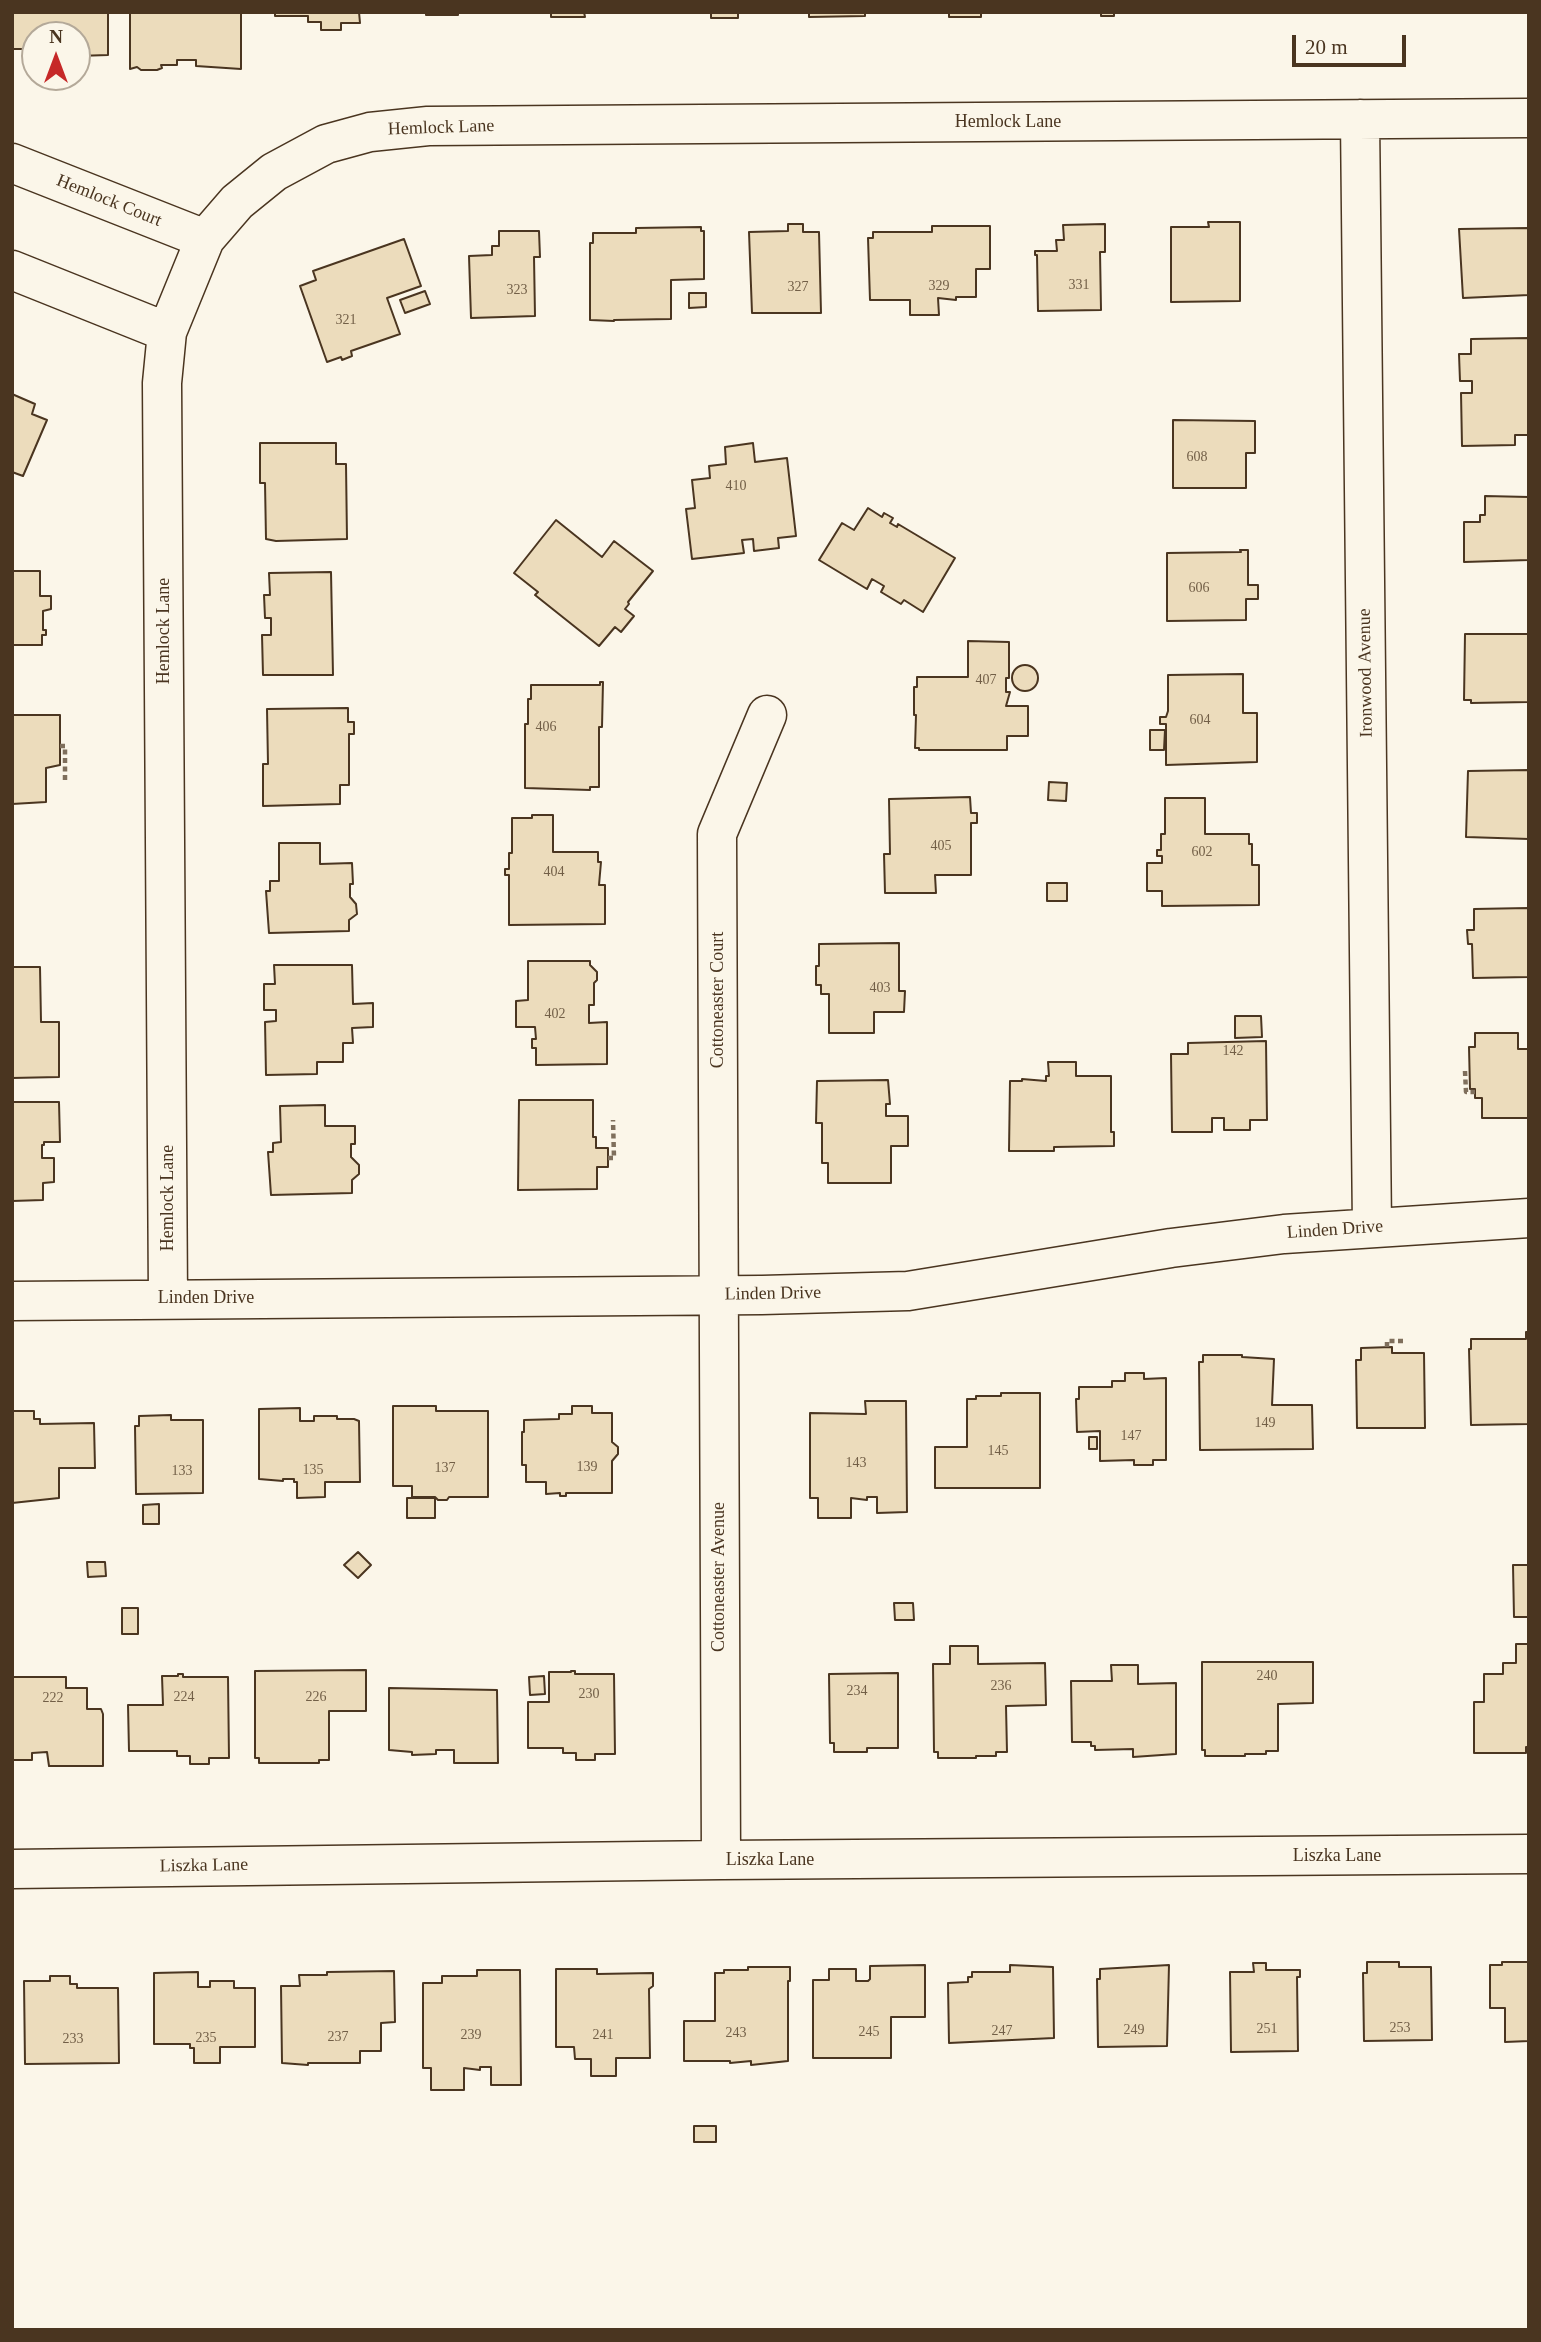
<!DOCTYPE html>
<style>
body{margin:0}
#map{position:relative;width:1541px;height:2342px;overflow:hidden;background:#fbf6e9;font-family:Georgia,serif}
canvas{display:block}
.frame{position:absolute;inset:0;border:14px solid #4a3520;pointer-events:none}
.north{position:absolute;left:21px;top:21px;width:70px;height:70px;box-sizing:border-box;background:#fbf6e9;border:2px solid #b4a999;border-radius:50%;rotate:0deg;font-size:19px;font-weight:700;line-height:28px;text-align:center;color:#4a3520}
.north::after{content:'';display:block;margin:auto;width:24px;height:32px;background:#c62828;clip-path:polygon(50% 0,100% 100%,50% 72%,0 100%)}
.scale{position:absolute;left:1292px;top:35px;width:114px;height:32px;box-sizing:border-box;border:4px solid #4a3520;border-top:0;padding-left:9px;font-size:21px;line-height:24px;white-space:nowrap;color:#4a3520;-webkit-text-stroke:5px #fbf6e9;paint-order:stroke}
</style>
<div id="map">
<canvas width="1541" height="2342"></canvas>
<div class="frame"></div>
<div class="north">N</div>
<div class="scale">20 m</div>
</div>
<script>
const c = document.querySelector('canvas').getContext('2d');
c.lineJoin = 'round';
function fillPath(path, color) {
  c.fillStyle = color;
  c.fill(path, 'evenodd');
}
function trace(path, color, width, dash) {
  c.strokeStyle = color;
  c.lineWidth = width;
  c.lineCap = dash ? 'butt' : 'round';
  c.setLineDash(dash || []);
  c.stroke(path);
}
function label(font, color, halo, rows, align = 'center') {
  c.font = font + ' Georgia,serif';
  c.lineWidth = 5;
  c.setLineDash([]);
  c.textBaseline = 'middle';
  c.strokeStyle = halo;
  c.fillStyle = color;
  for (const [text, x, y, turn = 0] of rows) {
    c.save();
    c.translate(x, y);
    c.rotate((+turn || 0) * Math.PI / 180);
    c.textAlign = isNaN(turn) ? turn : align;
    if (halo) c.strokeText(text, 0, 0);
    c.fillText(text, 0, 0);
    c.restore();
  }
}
const building = new Path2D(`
 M12 12H108V55L77 56V35H35V49H12Z
 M130 12H241V69L196 66V60H177V65H161L162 68 157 70H141L137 67 130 69Z
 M275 12H359L360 23H341V30H321V22H308V16H275Z
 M426 12H458V15H426Z
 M551 12H584L585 17H551Z
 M711 12H738V18H711Z
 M809 12H865V16L809 17Z
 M949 12H981V17H949Z
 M1101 12H1114V16H1101Z
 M1208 222H1240V301L1171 302V227H1209Z
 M788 224H803V232H819L821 313H752L749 232 788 231Z
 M1105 224V252H1100L1101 310 1038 311 1037 255H1035V251H1057L1056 240H1064L1063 225Z
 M932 226H990V269H976V297H956V300L938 298 939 315H910V300H870L868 238H873V232H932Z
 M701 227V231H704V279L671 280V319L614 320V321L590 320V243H593V233H636V228Z
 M1529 228V295L1463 298 1459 229Z
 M499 231H539L540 257H534L535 316 471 318 469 256 492 255V246H499Z
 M404 239 421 286 387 298 400 334 351 351 352 356 342 360 341 357 327 362 300 286 316 280 313 271Z
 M425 291 430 304 405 313 400 300Z
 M689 293H706V307L689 308Z
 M1529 338V435H1515V445L1462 446 1461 393H1472V381H1460L1459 354H1471V339Z
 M12 394 35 404 32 414 47 420 23 476 12 472Z
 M1173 420 1255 421V453H1246V488H1173Z
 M260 443H336V464H346L347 539 276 541 266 539 265 483H260Z
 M753 443 755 462 787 458 796 536 778 538 779 548 754 551 753 539 742 540 744 553 692 559 686 509 695 508 692 480 710 478 709 466 726 464 725 447Z
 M1485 496 1529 497V560L1464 562V522H1480V515H1485Z
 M868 508 882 517 884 513 893 518 890 523 897 527 898 524 955 558 923 612 904 600 901 604 881 592 884 586 872 579 867 589 819 560 842 523 854 530Z
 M556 520 602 557 614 541 653 571 628 602 629 604 625 609 634 616 621 632 615 627 599 646 535 595 538 592 514 573Z
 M1240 550H1248V585H1258V599H1246V620L1167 621V553L1241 552Z
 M12 571H40V596H51V609L43 611V630H46V635H42V645H12Z
 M331 572 333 675H263L262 635H271V618H265L264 595H270L269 573Z
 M1465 634H1529V702L1471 703V700H1464Z
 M968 641 1009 642V678H1006V692H1010L1006 706H1028V736H1007V750H919V748H915L916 715H914V687H917V677H968Z
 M1012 678a13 13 0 1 1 26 0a13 13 0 1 1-26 0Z
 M1243 674V713H1257V762L1166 765V724H1160V717H1166L1168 711V675Z
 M600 682H603L602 727H599V787H590V790L525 788V724H528V699H531V685H600Z
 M348 708V722H354V734H349V785H340V804L263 806V764H268L267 709Z
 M12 715H60V765L46 768V802L12 804Z
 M1150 730H1165L1164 750H1150Z
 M1529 770V839L1466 837 1468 771Z
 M1049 782 1067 783 1066 801 1048 800Z
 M970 797 971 813H977V823H971V875H935L936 893H885L884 854H890L889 799Z
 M1165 798H1205V834H1249V844H1252V865H1259V905L1162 906V891H1147V863H1162V856H1157V850H1161V834H1165Z
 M532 815H553V852H598V862H601L599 885H605V924L509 925V875H505V869H509V853H512V818H532Z
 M279 843H320V864L352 863 353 884H350V897L356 904 357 914 349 920V931L269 933 266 891H270V881H279Z
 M1047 883H1067V901H1047Z
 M1529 908V977L1473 978 1472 944H1468L1467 930H1474V909Z
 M899 943V991H905L904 1012H874V1033H829V994H821V985H816V966H819V944Z
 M528 961H590V965L597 972V980L594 983V1005H589V1023L607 1022V1064L536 1065V1048H532V1039H536L535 1027H516V1001L528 1000Z
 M274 965H352L353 1004 373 1003V1027L352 1028 353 1043H343V1062H317V1074L266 1075 265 1022 276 1021V1010H264V984H275Z
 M12 967H40L41 1022H59V1077L12 1078Z
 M1235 1016H1261L1262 1037 1235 1038Z
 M1475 1033H1518V1049H1529V1118H1482V1098H1475V1089H1470L1469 1047H1475Z
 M1266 1041 1267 1120H1250V1130H1224V1118H1212V1132H1172L1171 1054H1188V1043Z
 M1048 1062H1076V1076H1111V1132H1114V1146L1054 1147V1151H1009L1010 1081H1022V1079L1046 1081V1076H1049Z
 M888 1080 890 1104H886V1116H908V1146H891V1183H828V1163H822V1123H816L817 1081Z
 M519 1100H593V1137H596V1148H608V1167H597V1189L518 1190Z
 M12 1102H59L60 1142H44V1145H42V1158H54V1182L43 1183V1200L12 1201Z
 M325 1105V1126H355V1144H351V1157L359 1165V1174L352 1180V1193L271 1195 268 1152H273V1143L281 1142 280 1106Z
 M1526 1332H1529V1424L1471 1425 1469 1349H1471V1339H1526Z
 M1392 1347V1353H1424L1425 1428H1357L1356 1360H1361V1348Z
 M1203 1355H1242V1357L1274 1359 1272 1405H1312L1313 1449 1200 1450 1199 1362H1203Z
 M1125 1373H1144V1379L1166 1378V1460H1153V1465H1134V1460L1100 1461V1431L1077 1432 1076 1399H1079V1387H1112V1381H1125Z
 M1001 1393H1040V1488H935V1447H967V1399H976V1396H1001Z
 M865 1401H906L907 1512 877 1513V1497H867V1500L851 1498V1518H818V1498H810V1413L866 1414Z
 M393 1406H436V1411H488V1497H449L447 1500H438L435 1497H412V1486H393Z
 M572 1406H592V1413H612V1442L618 1447V1454L612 1461V1493H566V1496H560V1493L546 1494V1482H526V1465H522V1432H524V1420L559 1419V1414H572Z
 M300 1408V1421H314V1416H337V1419H354L359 1421 360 1482H325V1497L297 1498V1482H294V1479H283V1481L259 1479V1409Z
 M13 1411H34V1419H40V1424L94 1423 95 1468H59V1498L12 1503Z
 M171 1415V1420H203V1493L136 1494 135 1426H139V1416Z
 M1089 1437H1097V1449H1089Z
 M407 1498H435V1518H407Z
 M159 1504V1524H143V1505Z
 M358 1552 371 1565 358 1578 344 1565Z
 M87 1562H105L106 1576 88 1577Z
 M1513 1565H1529V1617H1514Z
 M894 1603H913L914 1620H895Z
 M122 1608H138V1634H122Z
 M1516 1644H1529V1747H1526V1753H1474V1702H1484V1674H1503V1663H1516Z
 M950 1646H978V1664L1045 1663 1046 1705 1006 1706 1007 1752H996V1756H976V1758H938V1752H934L933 1664H950Z
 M1202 1662H1313V1703L1278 1704V1751H1266V1754H1245V1756H1205V1750H1202Z
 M1111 1665H1138V1684L1176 1683V1754L1133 1757V1749L1095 1750V1746H1091V1742H1072L1071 1681H1112Z
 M366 1670V1711H329V1760H319V1763H259V1758H255V1671Z
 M571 1671H575V1674H614L615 1754H595V1760H576V1753H563V1748H528V1702H549V1672H571Z
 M898 1673V1748H867V1752H834V1743H830L829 1674Z
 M178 1674H183V1677H228L229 1758H209V1764H190V1756H177V1751H129L128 1705H163L162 1676H178Z
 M544 1676 545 1694 530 1695 529 1677Z
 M12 1677H66V1688H87V1709H101L103 1714V1766H49L47 1752 32 1753V1760H12Z
 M389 1688 497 1690 498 1763H454V1750H436V1754L412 1755V1752L389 1750Z
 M1367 1962H1399V1967H1431L1432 2040 1364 2041 1363 1973H1367Z
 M1502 1962H1529V2041L1505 2042V2008H1490V1965H1502Z
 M1253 1963H1266V1970H1300V1977H1297L1298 2051 1231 2052 1230 1972H1254Z
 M925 1965V2017H891V2058H813V1980H829V1969H856V1981H868L870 1979V1966Z
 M1010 1965 1053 1967 1054 2038 949 2043 948 1983 968 1982V1977H972V1972H1010Z
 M1169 1965 1167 2046 1098 2047 1097 1979H1100V1969Z
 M748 1967H790V1981H788V2061L751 2065V2061L730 2063V2061H684V2021H715V1973H724V1970H748Z
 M556 1969H597V1974L653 1973V1986L649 1989 650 2058H616V2076H591V2059H575L574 2047H556Z
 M477 1970H520L521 2085H491V2067H480V2070L464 2068V2090H431V2068H423V1983H442V1976H477Z
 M394 1971 395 2022 381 2023V2051H360V2063H308V2065L282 2063 281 1986H300L299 1975H327V1972Z
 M198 1972V1987H210V1981H234V1988H255V2047H220V2063H194V2048H190V2044H154V1973Z
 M50 1976H70V1984H77V1988H118L119 2063 25 2064 24 1981H50Z
 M694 2126H716V2142H694Z`);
const path = new Path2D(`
 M60 746H65V783
 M1465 1071 1466 1092H1475
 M608 1158H614L613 1120
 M1387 1347V1341H1406`);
const minor = new Path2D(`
 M1360 119 1372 1227
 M12 163 205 239
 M12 270 167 332
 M168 1298 162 383 167 332 205 239 237 202 274 172 326 144 370 132 428 126 1529 118
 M12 1301 762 1295 908 1291 1171 1248 1284 1234 1529 1218
 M721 1860 717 834 767 715
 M12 1869 721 1860 1529 1854`);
const numberNames = [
 ["331",1079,285],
 ["329",939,286],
 ["327",798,287],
 ["323",517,290],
 ["321",346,320],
 ["608",1197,457],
 ["410",736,486],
 ["606",1199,588],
 ["407",986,680],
 ["604",1200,720],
 ["406",546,727],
 ["405",941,846],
 ["602",1202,852],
 ["404",554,872],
 ["403",880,988],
 ["402",555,1014],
 ["142",1233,1051],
 ["149",1265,1423],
 ["147",1131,1436],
 ["145",998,1451],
 ["143",856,1463],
 ["139",587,1467],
 ["137",445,1468],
 ["135",313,1470],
 ["133",182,1471],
 ["240",1267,1676],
 ["236",1001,1686],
 ["234",857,1691],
 ["230",589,1694],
 ["224",184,1697],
 ["226",316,1697],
 ["222",53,1698],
 ["253",1400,2028],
 ["251",1267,2029],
 ["249",1134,2030],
 ["247",1002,2031],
 ["245",869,2032],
 ["243",736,2033],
 ["239",471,2035],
 ["241",603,2035],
 ["237",338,2037],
 ["235",206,2038],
 ["233",73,2039]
];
const streetNames = [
 ["Hemlock Lane",1008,122],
 ["Hemlock Lane",441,128,-2],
 ["Hemlock Court",109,201,22],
 ["Hemlock Lane",164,631,-90],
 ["Ironwood Avenue",1366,673,-91],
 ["Cottoneaster Court",718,1000,-90],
 ["Hemlock Lane",168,1198,-90],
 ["Linden Drive",1335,1230,-4],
 ["Linden Drive",773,1294,-1],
 ["Linden Drive",206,1298],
 ["Cottoneaster Avenue",719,1577,-90],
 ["Liszka Lane",1337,1856],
 ["Liszka Lane",770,1860],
 ["Liszka Lane",204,1866,-1]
];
fillPath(building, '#ecdcbc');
trace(building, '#4a3520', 2);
trace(minor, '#4a3520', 41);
trace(path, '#7f6f5c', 4.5, [5, 3.5]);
trace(minor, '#fbf6e9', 38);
label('14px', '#725f47', null, numberNames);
label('18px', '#4a3520', '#fbf6e9', streetNames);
</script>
